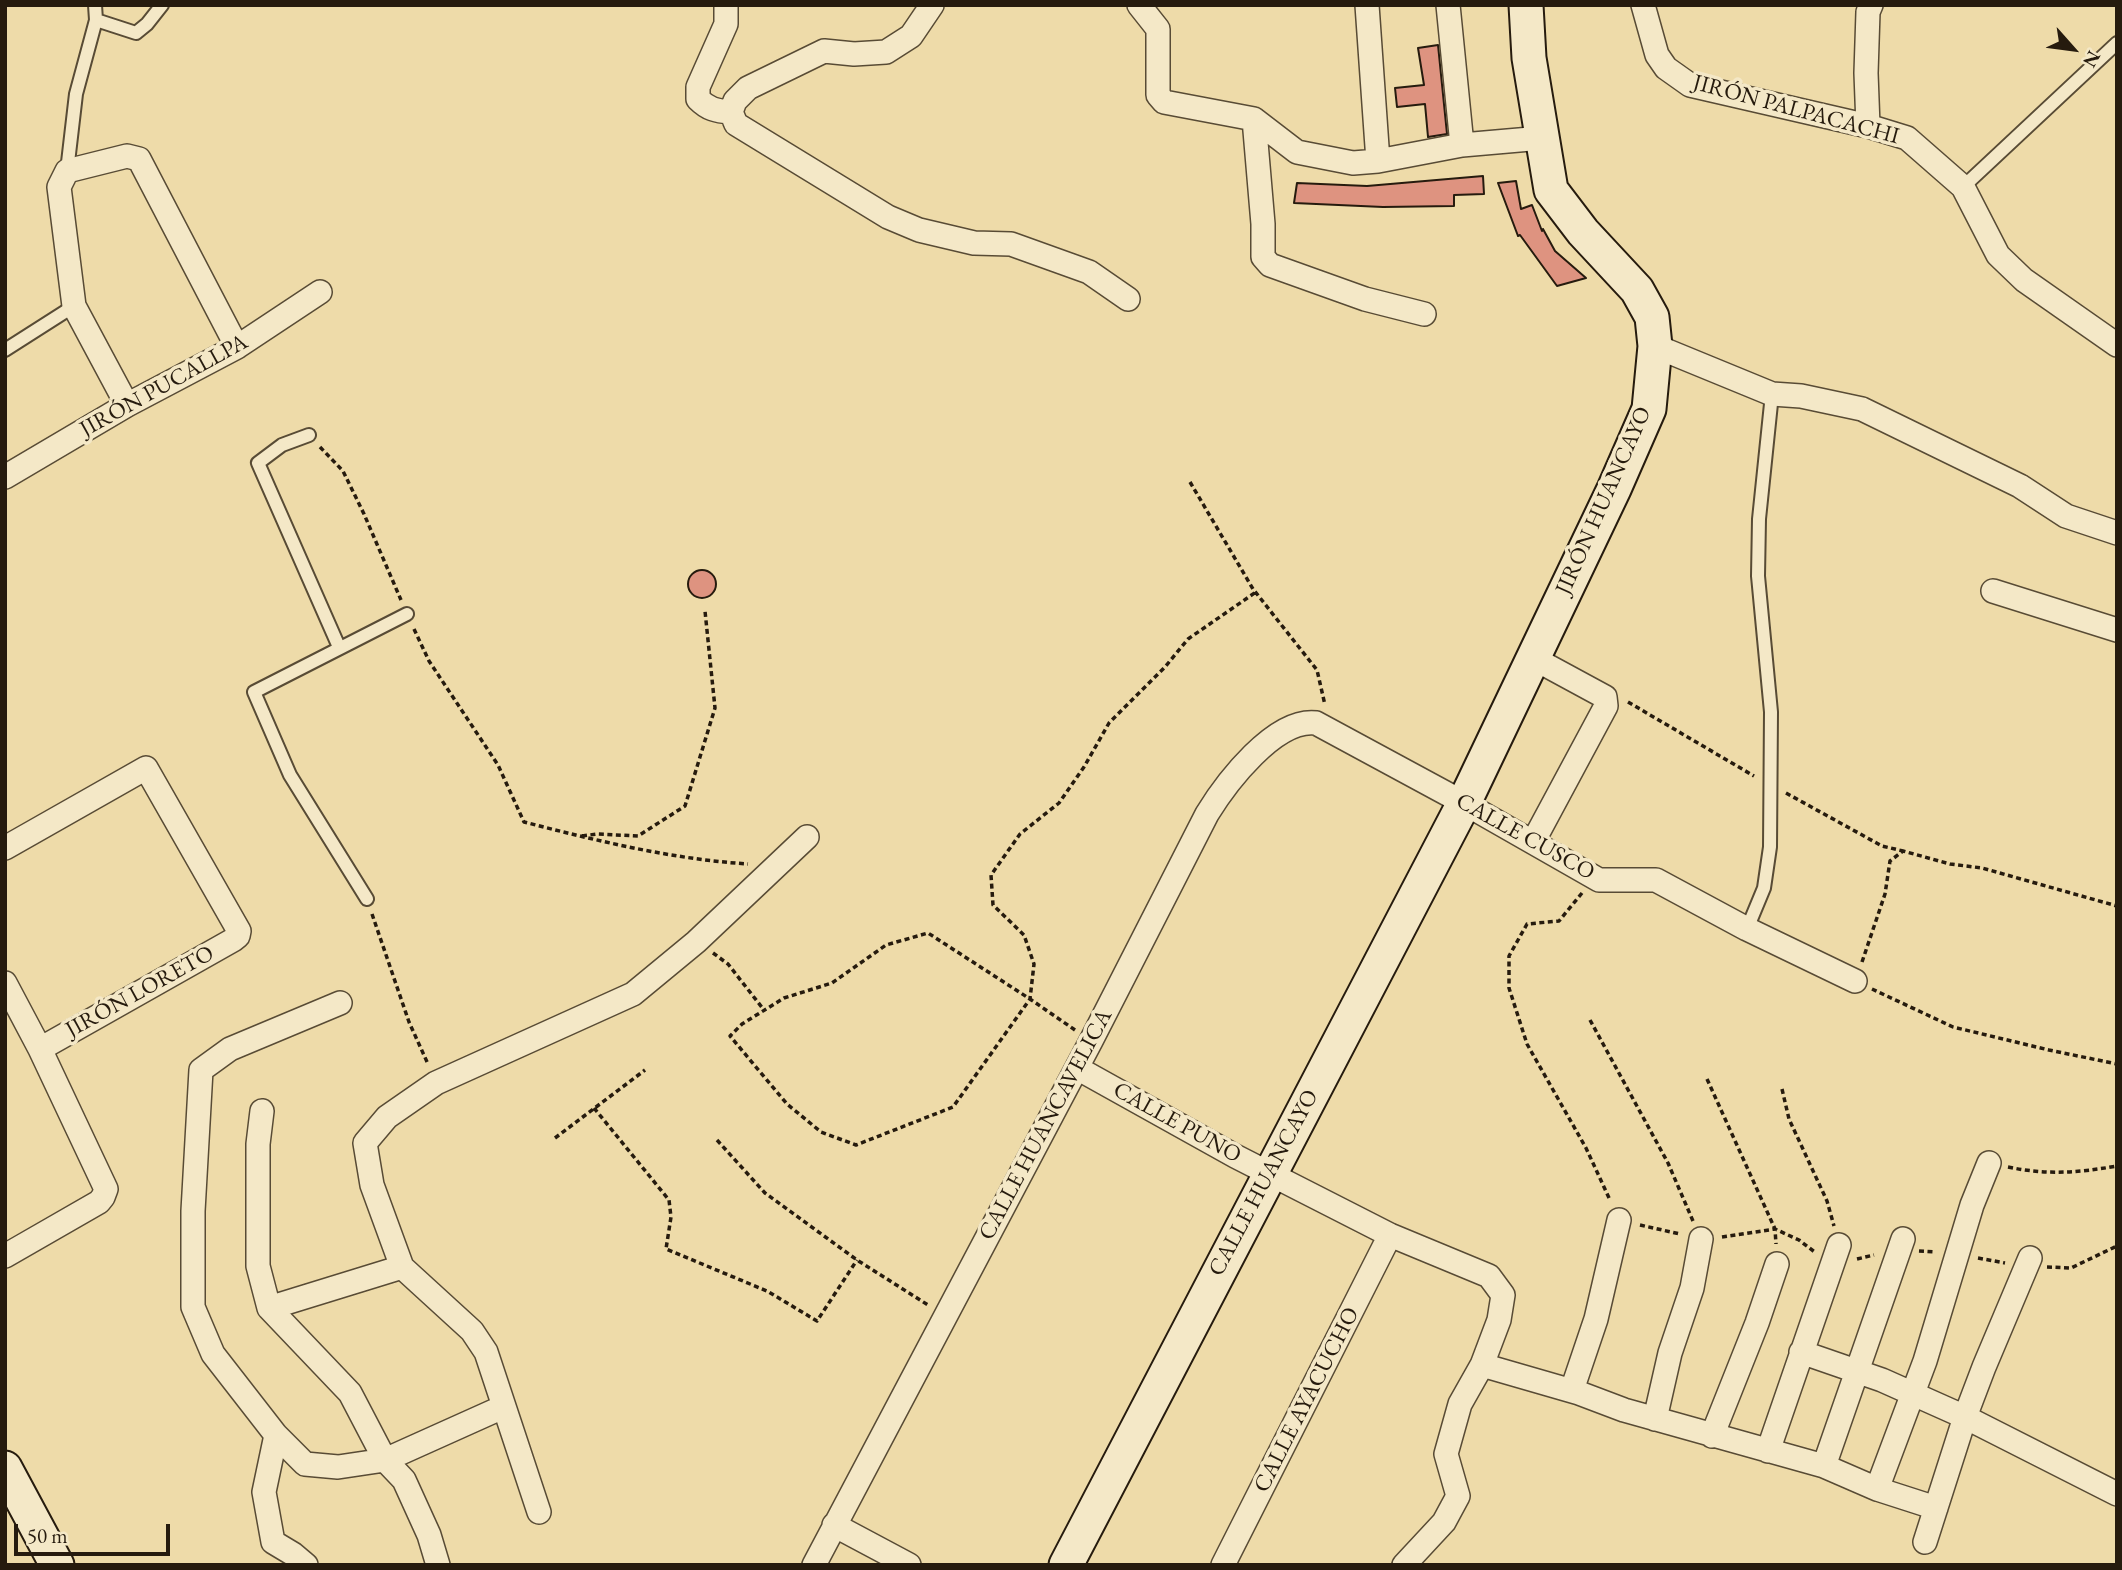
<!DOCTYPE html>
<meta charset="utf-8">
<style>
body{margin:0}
#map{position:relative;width:2122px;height:1570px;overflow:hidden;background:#eedba9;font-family:"EB Garamond",serif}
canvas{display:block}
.frame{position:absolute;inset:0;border:7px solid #261b0e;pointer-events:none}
.north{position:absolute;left:2038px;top:14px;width:70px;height:70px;-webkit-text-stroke:5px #f4e8c7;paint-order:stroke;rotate:118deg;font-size:19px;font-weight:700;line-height:28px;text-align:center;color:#261b0e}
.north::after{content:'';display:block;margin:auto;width:24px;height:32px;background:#261b0e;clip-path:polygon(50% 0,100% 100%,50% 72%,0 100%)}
.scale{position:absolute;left:14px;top:1524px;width:156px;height:32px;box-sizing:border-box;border:4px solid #261b0e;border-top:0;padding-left:9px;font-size:21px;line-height:24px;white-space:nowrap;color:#261b0e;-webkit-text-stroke:5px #f4e8c7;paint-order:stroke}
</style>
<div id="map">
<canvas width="2122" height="1570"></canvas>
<div class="frame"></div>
<div class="north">N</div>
<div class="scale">50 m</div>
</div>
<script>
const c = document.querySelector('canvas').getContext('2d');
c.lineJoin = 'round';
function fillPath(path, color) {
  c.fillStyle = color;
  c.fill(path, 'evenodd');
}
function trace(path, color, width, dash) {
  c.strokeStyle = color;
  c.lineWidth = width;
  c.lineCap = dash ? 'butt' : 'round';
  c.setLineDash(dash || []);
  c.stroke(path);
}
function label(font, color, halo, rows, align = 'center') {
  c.font = font + ' "EB Garamond",serif';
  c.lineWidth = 7;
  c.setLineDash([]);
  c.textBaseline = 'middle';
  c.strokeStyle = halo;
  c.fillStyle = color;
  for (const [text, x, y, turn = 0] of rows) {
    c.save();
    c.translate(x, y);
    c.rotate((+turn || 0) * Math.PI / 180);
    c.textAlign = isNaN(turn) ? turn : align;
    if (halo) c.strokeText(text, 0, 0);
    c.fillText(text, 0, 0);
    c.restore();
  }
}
const building = new Path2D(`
 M1438 45 1447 134 1428 137 1425 104 1397 107 1395 88 1424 85 1418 48Z
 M1483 176 1484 194 1454 195V206L1383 207 1294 203 1297 183 1367 186Z
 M1516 181 1521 209 1532 205 1542 231 1543 229 1555 251 1586 278 1557 286 1520 235 1518 236 1498 183Z
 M688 584a14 14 0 1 1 28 0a14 14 0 1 1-28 0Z`);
const path = new Path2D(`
 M320 447 343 471 364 514 401 600
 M1190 482 1253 589 1317 670 1325 705
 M414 629 429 661 498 765 524 822C598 841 671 859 748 864
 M1628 702 1754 776
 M1786 793 1882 846 1903 851
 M582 836 597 834 638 836 685 806 715 708 705 611
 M1582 893 1559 921 1527 924 1509 956V988L1527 1044 1586 1148 1610 1200
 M372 914 409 1022 428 1064
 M713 953 728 964 764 1010
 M1862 962 1885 894 1890 861 1903 851 1950 864 1982 868 2117 906
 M1872 989 1953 1027 2049 1050 2117 1064
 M1590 1020 1668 1163 1693 1221
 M1075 1030 1030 999 928 933 886 945 832 983 784 998 742 1024 730 1036 787 1104 821 1132 856 1145 953 1107 1030 999 1034 964 1024 935 993 905 991 875 1020 834 1059 803 1084 767 1109 723 1165 667 1188 639 1256 592
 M1707 1079 1775 1229 1776 1244
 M1782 1089 1789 1119 1827 1201 1834 1226
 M594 1108 669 1200 671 1217 666 1249 767 1291 817 1321 857 1260
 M555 1138 645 1070
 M717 1140 765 1193 857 1260 928 1305
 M2008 1167C2047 1175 2077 1173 2117 1166
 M1640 1225 1680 1234
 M1722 1237 1775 1229 1799 1240 1816 1253
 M1919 1251 1936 1252
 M1978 1258 2005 1263
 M1857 1259 1874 1255
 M2047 1267 2071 1268 2117 1246`);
const lane = new Path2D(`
 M96 20 136 33 147 24 162 5
 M67 171 76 94 96 20 95 5
 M1963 187 2117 43
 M5 350 74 306
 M309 435 282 445 258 463 339 647
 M367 899 290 775 254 692 407 614
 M1747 929 1764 888 1770 847 1771 712 1758 576 1759 519 1772 394`);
const street = new Path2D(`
 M726 5V24L698 87V99C708 109 716 111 731 112
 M932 5 911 36 886 52 854 54 824 51 748 88 735 101 731 112 736 124 888 217 919 230 974 243 1011 244 1089 272 1128 299
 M1139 5 1158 29V95L1164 102 1254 119 1297 152 1353 163 1378 161 1462 145 1542 138
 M1367 5 1378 161
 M1448 5 1462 145
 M1643 5 1657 55 1666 68 1690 85 1868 126 1907 138 1963 187 1998 255 2024 280 2117 345
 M1254 119 1263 224V257L1270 265 1365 299 1424 314
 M1868 126 1866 73 1868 12 1871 5
 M1655 346 1772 394 1801 396 1862 409 2020 486 2066 516 2117 533
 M127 405 74 306 59 187 67 171 127 156 139 159 237 347
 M5 477 127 405 237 347 320 292
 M1993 591 2117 630
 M1533 658 1605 697 1606 706 1533 842
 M5 848 146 768 239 931 238 936 233 940 40 1049
 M5 983 40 1049 106 1189 103 1197 99 1202 5 1256
 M340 1003 230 1049 201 1070 193 1211V1307L213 1354 276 1435 305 1464 338 1467 385 1460 503 1407
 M1077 1068 1235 1156 1390 1235 1489 1276 1503 1295 1499 1320 1482 1365 1460 1404 1446 1454 1458 1496 1444 1522 1404 1565
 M262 1111 258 1144V1266L269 1308 350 1393 385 1460 404 1480 429 1535 438 1565
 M269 1308 402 1267
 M1801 1352 1882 1380 1965 1417 2117 1494
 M1482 1365 1579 1393 1624 1410 1824 1466 1877 1489 1936 1508
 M1572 1390 1596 1319 1619 1220
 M1655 1419 1670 1353 1692 1288 1701 1239
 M276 1435 264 1492 273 1542 293 1554 306 1565
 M1712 1436 1757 1323 1777 1264
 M1768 1451 1839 1245
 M1824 1466 1903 1239
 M1877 1489 1925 1361 1972 1205 1989 1163
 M539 1512 486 1352 472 1331 402 1267 372 1185 365 1143 387 1117 436 1083 633 994 696 942 807 837
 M834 1525 909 1565
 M1925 1542 1965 1417 1984 1367 2030 1258
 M814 1565 1091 1041 1207 814C1226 783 1275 718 1316 723L1464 803 1599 880H1656L1747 929 1855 981
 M1223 1565 1390 1235`);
const secondary = new Path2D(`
 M5 1468 57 1565
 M1066 1565 1464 803 1614 489 1649 409 1655 346 1652 317 1637 290 1583 232 1551 190 1529 58 1526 5`);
const streetNames = [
 ["JIRÓN PALPACACHI",1796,110,15],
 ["JIRÓN PUCALLPA",164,386,-29],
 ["JIRÓN HUANCAYO",1604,501,-66],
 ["CALLE CUSCO",1525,837,29],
 ["JIRÓN LORETO",140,992,-29],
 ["CALLE PUNO",1177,1123,29],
 ["CALLE HUANCAVELICA",1046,1125,-62],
 ["CALLE HUANCAYO",1264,1183,-62],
 ["CALLE AYACUCHO",1307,1400,-63]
];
fillPath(building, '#de9380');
trace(building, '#261b0e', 2);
trace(lane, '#584b35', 16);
trace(street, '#584b35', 26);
trace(secondary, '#261b0e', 37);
trace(path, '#261b0e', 3.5, [5, 3.5]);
trace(lane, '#f4e8c7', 12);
trace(street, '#f4e8c7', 23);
trace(secondary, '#f4e8c7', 33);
label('23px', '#261b0e', '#f4e8c7', streetNames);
</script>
